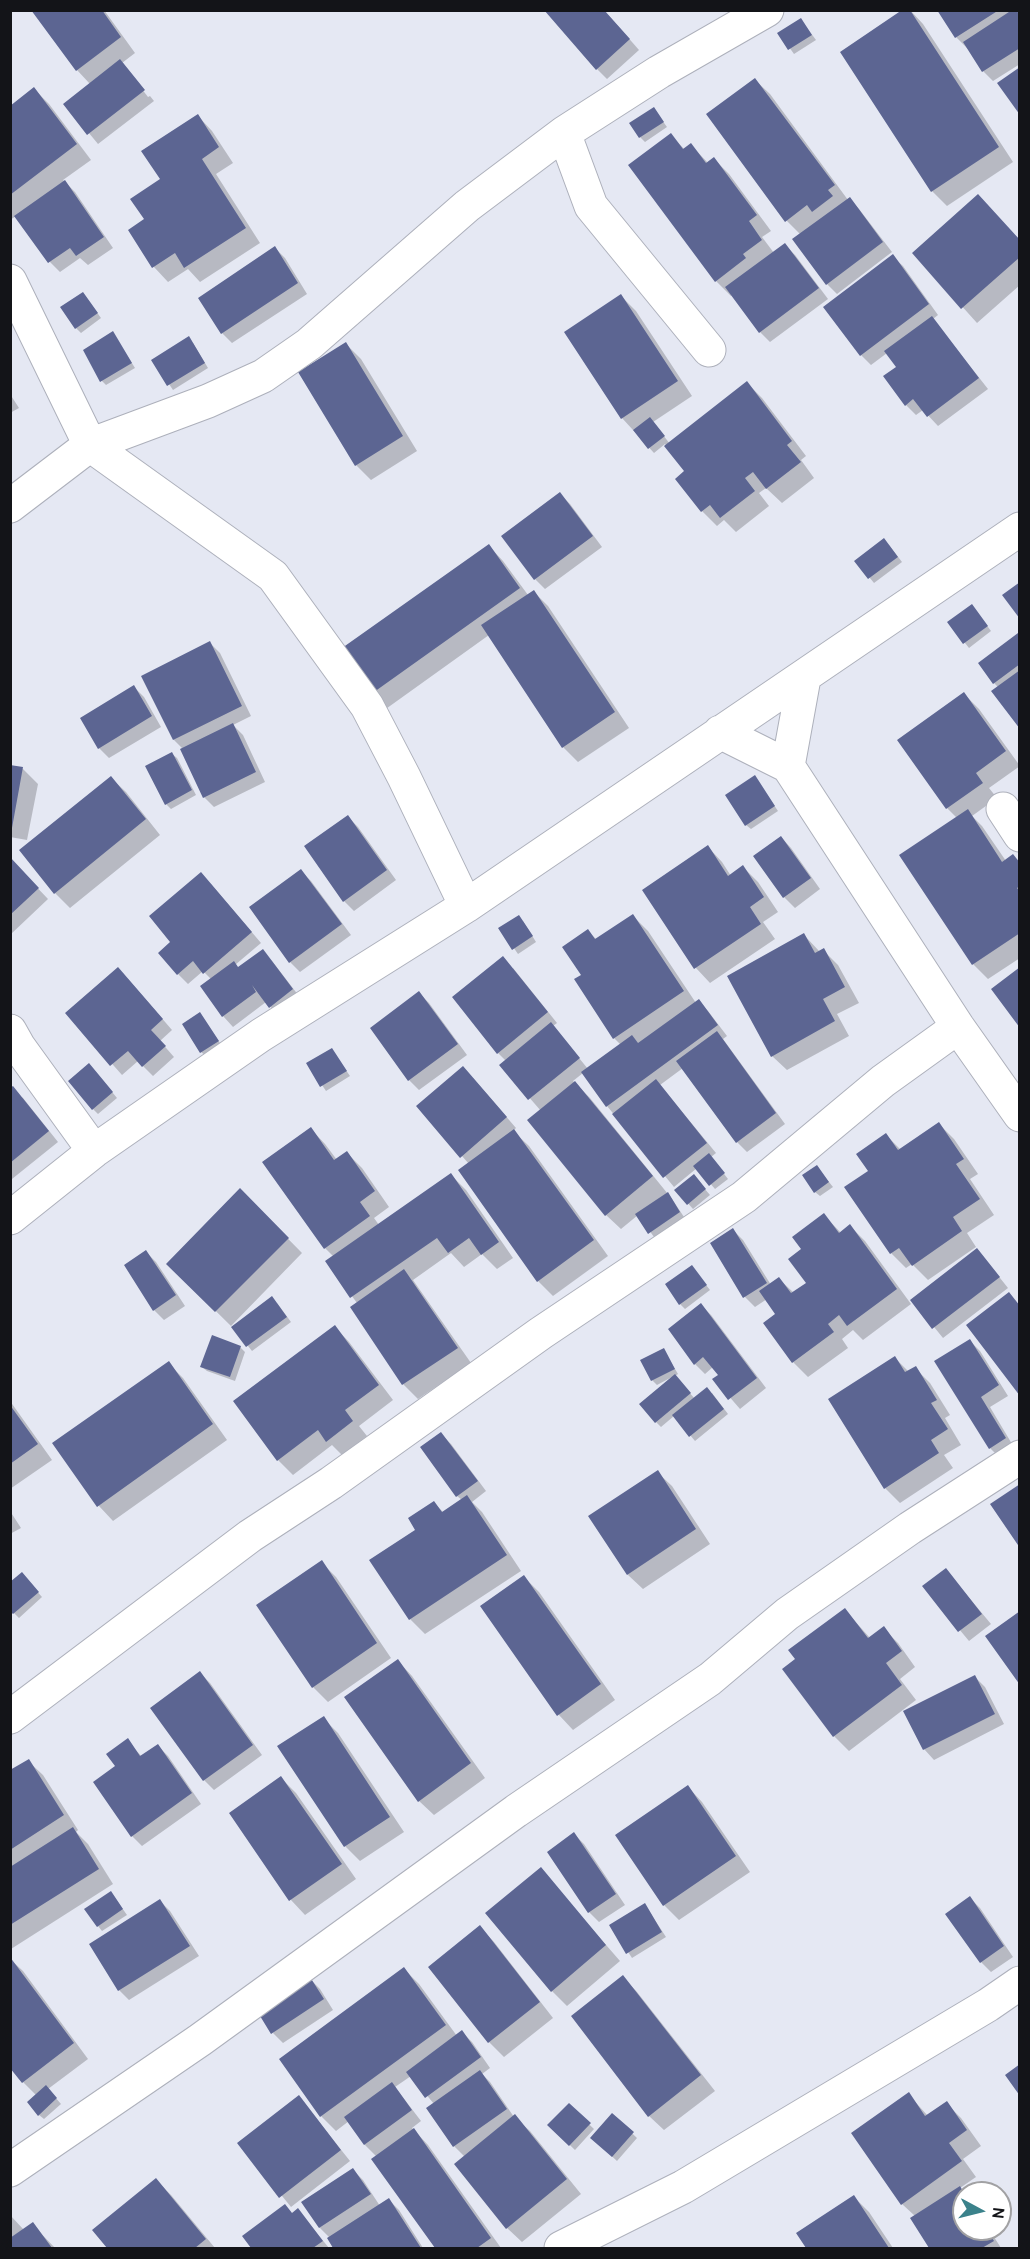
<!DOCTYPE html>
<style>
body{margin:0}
#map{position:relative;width:1030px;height:2259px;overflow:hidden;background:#e5e8f3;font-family:Cabin,sans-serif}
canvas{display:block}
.frame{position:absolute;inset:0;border:12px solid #131418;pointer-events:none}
.north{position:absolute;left:952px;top:2181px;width:60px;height:60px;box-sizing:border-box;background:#fff;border:2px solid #a1a1a3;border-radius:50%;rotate:97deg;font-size:16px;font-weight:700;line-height:24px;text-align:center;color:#131418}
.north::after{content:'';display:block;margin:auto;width:21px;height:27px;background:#3b828b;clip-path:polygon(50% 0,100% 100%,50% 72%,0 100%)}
</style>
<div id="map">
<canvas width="1030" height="2259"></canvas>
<div class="frame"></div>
<div class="north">N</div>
</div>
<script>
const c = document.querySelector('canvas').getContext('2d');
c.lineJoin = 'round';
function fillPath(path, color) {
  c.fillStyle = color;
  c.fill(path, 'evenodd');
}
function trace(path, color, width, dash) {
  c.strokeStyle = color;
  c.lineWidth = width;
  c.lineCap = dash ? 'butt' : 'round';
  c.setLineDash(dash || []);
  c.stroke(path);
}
const shadow = new Path2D(`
 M33 10H104L135 53 122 63 148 97 150 96 154 101 98 144 65 104 90 84 77 70Z
 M604 10 639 50 607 79 597 69Z
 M910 10 923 24 1013 162 947 206 932 191Z
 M939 10H1019L1020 64 993 81 983 71 971 52 956 37Z
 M801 20 816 40 794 54 779 33Z
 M755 80 770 94 848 200 849 198 859 209 892 252 837 294 827 284 801 235 787 221 708 115Z
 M34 89 49 104 91 160 63 180 75 192 113 248 88 265 80 258 60 272 50 262 16 216 10 220V107Z
 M654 109 667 127 645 142 640 137Z
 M198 116 212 131 233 163 216 174 260 243 200 282 188 269 168 282 154 267 130 230 146 220 162 180Z
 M671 135 685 150 691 145 708 163 714 159 729 174 771 231 762 237 774 253 785 245 795 255 828 299 770 342 760 332 732 294 731 296 716 281Z
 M1020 241V285L977 323 914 253Z
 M275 248 285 258 307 294 232 343 222 333Z
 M892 256 903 266 938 315 933 319 988 389 938 426 923 410 916 415 906 405 898 367 887 353 871 365 861 355Z
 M83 293 101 318 81 333 76 328Z
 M621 296 636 311 692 396 653 422 670 444 747 383 762 398 806 456 801 460 814 478 782 503 766 488 759 493 769 506 736 532 724 520 717 526 702 511 686 471 665 444 654 453 622 418Z
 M113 333 135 368 106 385 102 381Z
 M193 343 208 368 173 390 153 360Z
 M346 344 361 359 417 451 371 480 356 465Z
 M10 394 19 408 10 413Z
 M560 494 570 504 602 547 545 589 535 579Z
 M889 545 902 562 874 583 856 561Z
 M489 546 503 561 528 595 534 592 548 606 629 728 578 762 563 747 489 635 383 711 368 696Z
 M976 611 991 631 969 648 949 623Z
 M1020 637V727L999 688 994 683Z
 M210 643 220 653 251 716 233 725 243 735 265 782 214 807 204 797 183 749 174 740 143 676Z
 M134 687 144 697 161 727 109 758 99 748Z
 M964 694 979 709 1020 766 989 788 997 798 972 816 982 826 1006 861 1013 856 1020 862V958L988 979 973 964 957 818 947 808 899 740Z
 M172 754 177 758 196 795 171 809 166 804Z
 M10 766 23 769 38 784 27 840 10 837Z
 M755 777 778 811 751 829 746 825Z
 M111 778 126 792 160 835 70 908 55 893 21 851Z
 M348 817 358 827 396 880 354 911 344 901Z
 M781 837 791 848 820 889 795 908 784 897 755 856Z
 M708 847 722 862 731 876 743 867 758 882 778 912 763 922 775 939 710 983 696 968Z
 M10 859 48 899 10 935Z
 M301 871 311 881 351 935 300 972 290 962 251 907Z
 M211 884 261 943 235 965 239 969 262 951 272 961 302 1000 280 1017 266 1002 233 1027 223 1016 202 987 212 980 203 971 188 984 178 974 172 943Z
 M633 916 648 931 696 1003 698 1001 708 1011 727 1036 723 1039 785 1124 747 1152 737 1142 683 1068 660 1085 716 1153 711 1157 728 1179 715 1189 697 1168 674 1187 607 1106 583 1073 573 1081 590 1098 672 1199 684 1217 654 1237 638 1215 621 1229 606 1215 541 1111 501 1065 506 1061 498 1053 513 968 557 1023 553 1026 588 1069 621 1045 614 1038 576 980 583 976 588 931 597 940Z
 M523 921 536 942 518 954 500 928Z
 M804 935 820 952 823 950 838 965 859 1003 837 1014 849 1036 787 1070 772 1056Z
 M128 979 172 1030 160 1041 174 1057 153 1076 138 1061 122 1075 67 1013Z
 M419 993 429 1003 467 1055 419 1090 409 1080Z
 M200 1014 222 1046 206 1056 201 1052Z
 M332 1050 350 1076 326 1091 308 1064Z
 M94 1070 117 1098 98 1114 93 1109Z
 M473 1078 516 1128 513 1131 529 1146 608 1256 553 1296 538 1281 469 1164 418 1106Z
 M10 1090 23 1098 58 1142 12 1179 10 1178Z
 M939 1124 954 1139 978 1174 970 1179 994 1215 967 1233 976 1247 928 1280 912 1264 906 1268 891 1253 846 1187 870 1171 886 1135 901 1150Z
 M311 1129 325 1144 337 1160 347 1153 362 1168 389 1207 374 1218 379 1225 451 1175 466 1190 513 1258 497 1269 482 1254 464 1267 451 1253 413 1280 471 1363 418 1399 403 1384 352 1307 357 1303 327 1262 334 1257 325 1248Z
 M817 1167 833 1187 820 1196 815 1192Z
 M698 1181 710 1195 693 1209 677 1191Z
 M240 1190 302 1253 231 1326 168 1264Z
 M824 1215 841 1233 850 1226 865 1241 911 1304 863 1340 853 1330 842 1339 848 1348 808 1377 793 1362 765 1323 777 1314 767 1299 755 1307 745 1297 733 1230 743 1240 771 1285 779 1279 794 1293 808 1283 803 1250Z
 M977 1249 1008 1288 943 1338 912 1300Z
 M146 1252 156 1262 185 1306 164 1320 154 1310Z
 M692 1267 710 1290 685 1309 680 1304Z
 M277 1303 291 1322 252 1351 233 1327Z
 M701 1305 711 1315 766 1388 740 1409 714 1379 720 1376 713 1367 705 1374 695 1364Z
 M335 1327 349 1342 393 1400 359 1426 367 1436 342 1455 332 1445 293 1475 278 1460Z
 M970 1341 980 1351 1008 1396 990 1407 1015 1449 1000 1458 990 1448Z
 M240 1347 245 1352 235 1381 207 1371 202 1367Z
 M663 1349 678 1374 675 1376 695 1399 712 1393 728 1414 695 1441 674 1416 661 1427 656 1422 672 1377 657 1385 652 1380Z
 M895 1358 909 1372 915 1368 930 1383 950 1415 945 1418 961 1445 944 1455 953 1468 900 1503 885 1488Z
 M168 1363 183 1378 227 1440 113 1521 99 1506 54 1444Z
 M10 1401 52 1460 10 1489Z
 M441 1434 451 1444 486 1491 472 1502 482 1512 521 1571 425 1634 410 1619 371 1561 417 1530 434 1503 444 1513 462 1500 457 1496Z
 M657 1472 672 1486 710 1544 643 1589 628 1575Z
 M10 1511 21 1528 10 1534Z
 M321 1562 336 1577 391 1658 328 1702 313 1687Z
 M946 1570 991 1624 969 1641 924 1587Z
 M524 1577 539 1592 615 1700 573 1730 559 1715Z
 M26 1579 42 1597 19 1618 10 1609Z
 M845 1610 870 1638 883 1628 898 1643 915 1667 900 1679 916 1700 849 1751 834 1736 797 1659Z
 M398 1661 412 1676 485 1778 434 1815 419 1801Z
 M200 1673 210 1683 262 1755 214 1790 204 1780Z
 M975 1677 985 1687 1004 1724 934 1760 924 1749Z
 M323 1718 338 1733 404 1832 360 1861 345 1846Z
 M127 1740 142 1757 158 1746 168 1756 201 1804 142 1846 132 1836 117 1766Z
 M28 1761 43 1775 78 1830 76 1832 88 1844 113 1884 11 1949 10 1772Z
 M281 1778 296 1793 356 1879 305 1915 291 1900Z
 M688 1787 702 1802 750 1872 679 1920 664 1905Z
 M574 1834 584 1844 625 1905 599 1922 589 1912Z
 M540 1869 620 1961 567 2006 552 1991Z
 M115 1898 127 1915 102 1931 98 1926Z
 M970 1898 980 1908 1013 1957 991 1972 981 1962 947 1914Z
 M160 1901 170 1911 199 1956 129 2000 119 1990Z
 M645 1905 666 1937 632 1958 611 1926Z
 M480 1927 494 1942 553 2018 504 2057 489 2042Z
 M10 1959 23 1971 88 2059 48 2089 61 2104 44 2119 39 2115 37 2096 23 2082Z
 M404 1969 419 1984 457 2036 462 2032 472 2042 490 2068 482 2074 490 2082 514 2117 530 2131 581 2194 522 2242 507 2228 465 2157 454 2146 434 2104 411 2076 395 2087 421 2121 412 2128 428 2145 501 2248H437L373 2159 377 2157 365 2145 349 2121 336 2131 321 2116Z
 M623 1977 637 1992 715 2091 664 2130 649 2116Z
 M310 1979 320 1989 333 2010 283 2043 273 2033Z
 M908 2094 928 2116 946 2103 961 2118 981 2146 963 2159 976 2177 960 2188 965 2193 964 2229H989L1001 2248H931L912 2218 915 2216 902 2204Z
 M299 2097 350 2161 291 2207 239 2143Z
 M569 2105 594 2129 575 2150 549 2125Z
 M613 2115 637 2138 617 2161 592 2138Z
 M353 2170 363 2180 380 2206 389 2200 399 2210 423 2248H335L330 2238 320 2228 303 2202Z
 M156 2180 171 2195 215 2248H109L94 2230Z
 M854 2197 869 2212 893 2248H807L798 2234Z
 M298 2210 329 2248H252L244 2237Z
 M10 2215 24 2230 32 2224 55 2248H10Z`);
const building = new Path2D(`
 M31 10H102L121 37 76 71Z
 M544 10H604L630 39 596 70Z
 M902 10H910L999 147 931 192 840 52Z
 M937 10H999L955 38Z
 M1012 10H1016L1020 15V48L982 72 963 42Z
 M801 18 812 35 788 50 777 33Z
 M120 59 145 90 87 135 63 104Z
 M1020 67V115L997 83Z
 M755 78 835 185 828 190 833 196 812 212 807 205 785 222 706 114Z
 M34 87 77 144 10 195V106Z
 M654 107 664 122 639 138 629 123Z
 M198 114 219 147 202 159 246 228 184 268 175 253 152 268 128 230 144 219 130 199 160 179 141 151Z
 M671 133 683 149 691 143 706 163 714 157 757 215 749 221 762 240 743 254 746 258 715 282 628 165Z
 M65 180 104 237 76 256 70 248 48 263 14 216Z
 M978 194 1020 240V257L961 309 912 253Z
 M850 197 883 242 826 285 792 239Z
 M785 243 819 288 759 333 725 287Z
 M275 246 298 283 221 334 198 298Z
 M893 254 929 304 860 356 823 307Z
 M83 292 98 313 75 329 60 307Z
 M621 294 678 381 621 419 564 332Z
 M932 316 979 378 927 417 913 399 905 406 883 376 896 367 884 351Z
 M113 331 132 363 100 382 83 350Z
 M189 336 205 363 167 386 151 360Z
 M346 342 403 436 355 466 298 372Z
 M747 381 792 441 787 445 801 462 766 489 753 472 745 478 755 491 720 518 710 505 701 512 675 479 684 471 664 446Z
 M650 417 665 436 648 449 633 430Z
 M560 492 593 536 534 580 501 536Z
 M884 538 898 557 868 579 854 561Z
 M489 544 520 588 367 697 335 653Z
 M1020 582V619L1002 595Z
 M534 590 615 712 562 748 481 625Z
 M972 604 988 626 963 644 947 622Z
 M1018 633 1020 636V664L993 684 978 663Z
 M210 641 242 706 173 740 141 676Z
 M1020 670V729L991 691Z
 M134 685 152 716 98 749 80 718Z
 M964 692 1006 751 976 773 983 783 946 809 897 740Z
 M233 723 256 772 203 798 180 749Z
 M172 752 192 790 165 805 145 766Z
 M10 765 23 767 12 828H10Z
 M755 775 775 806 745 826 725 795Z
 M111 776 146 819 54 894 19 850Z
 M968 809 1002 862 1013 854 1020 863V886L1017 888 1020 892V933L972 965 899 855Z
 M348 815 387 870 343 902 304 846Z
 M781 836 811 878 783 898 753 856Z
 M708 845 728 876 743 865 764 897 750 907 761 924 694 969 642 890Z
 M10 857 39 888 10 915Z
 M301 869 342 924 289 963 249 907Z
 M201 872 252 932 203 974 193 961 177 975 158 953 170 942 149 916Z
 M633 914 684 991 613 1039 574 979 581 975 562 947 588 929 595 939Z
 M519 915 533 936 512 950 498 928Z
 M804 933 815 953 824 948 845 987 823 999 835 1021 771 1057 727 976Z
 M263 949 293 989 269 1008 252 985 256 992 222 1017 200 986 234 961 238 967Z
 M503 956 548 1012 497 1054 452 997Z
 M118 967 163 1019 151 1030 166 1046 142 1067 128 1051 110 1066 65 1013Z
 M1020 967V1028L991 989Z
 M419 991 458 1044 408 1081 370 1028Z
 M699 999 718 1025 606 1107 581 1072 632 1035 638 1043Z
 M200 1012 219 1041 200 1053 182 1024Z
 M551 1022 580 1058 528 1100 499 1065Z
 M717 1031 776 1113 736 1143 676 1061Z
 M332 1048 347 1071 320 1087 306 1063Z
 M89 1063 113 1092 92 1110 68 1081Z
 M463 1066 507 1117 460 1158 416 1106Z
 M656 1079 707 1143 663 1178 612 1114Z
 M575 1081 653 1176 605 1216 527 1120Z
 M13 1086 49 1131 10 1163V1088Z
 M939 1122 964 1159 956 1164 980 1199 953 1217 962 1231 912 1266 899 1248 890 1254 844 1187 868 1171 856 1154 886 1133 898 1150Z
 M311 1127 334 1160 347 1151 375 1191 360 1202 370 1216 324 1249 262 1162Z
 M514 1129 594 1240 537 1282 458 1170Z
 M709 1153 725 1173 709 1186 693 1166Z
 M817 1165 829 1182 814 1193 802 1175Z
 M451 1173 499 1242 481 1255 469 1238 448 1253 437 1238 350 1298 325 1261Z
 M694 1174 706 1189 687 1205 674 1190Z
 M240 1188 289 1238 215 1312 166 1264Z
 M668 1192 680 1212 648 1234 635 1214Z
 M824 1213 839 1233 850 1224 897 1289 847 1326 839 1315 828 1324 834 1332 792 1363 763 1323 775 1314 759 1291 779 1277 791 1293 806 1283 788 1259 801 1249 792 1237Z
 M733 1228 767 1283 743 1298 710 1243Z
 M977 1248 1000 1277 932 1329 910 1300Z
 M146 1250 176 1295 153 1311 124 1265Z
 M692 1265 707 1285 679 1305 665 1284Z
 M404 1269 458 1348 402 1385 350 1307Z
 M1009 1292 1020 1306V1396L966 1325Z
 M272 1296 287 1317 246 1347 231 1327Z
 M701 1303 757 1378 728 1400 712 1379 718 1375 703 1357 694 1365 668 1329Z
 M335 1325 379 1385 345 1410 353 1421 326 1442 318 1430 277 1461 233 1401Z
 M212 1335 241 1346 230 1377 200 1367Z
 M970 1339 999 1385 981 1397 1006 1438 989 1449 934 1361Z
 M664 1348 675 1369 651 1381 640 1360Z
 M895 1356 905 1372 916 1366 937 1400 931 1403 948 1429 931 1440 939 1453 884 1489 828 1399Z
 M169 1361 213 1424 97 1507 52 1443Z
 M675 1374 691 1393 655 1423 639 1404Z
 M707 1387 724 1409 689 1437 672 1415Z
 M10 1405 38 1444 10 1464Z
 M441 1432 478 1481 456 1497 420 1447Z
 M658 1470 696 1529 627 1575 588 1516Z
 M1020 1484V1548L990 1504Z
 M467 1495 507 1555 409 1620 369 1560 415 1530 408 1518 434 1501 442 1512Z
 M322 1560 377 1643 312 1688 256 1605Z
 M946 1568 982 1614 958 1632 922 1586Z
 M22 1572 39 1592 13 1614 10 1611V1582Z
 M524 1575 601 1684 557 1716 480 1606Z
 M845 1608 868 1638 884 1626 902 1651 886 1663 902 1685 833 1737 782 1669 795 1659 788 1650Z
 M1020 1611V1685L985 1636Z
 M398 1659 471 1763 418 1802 344 1697Z
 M200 1671 253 1745 203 1781 150 1708Z
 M975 1675 995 1714 923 1750 903 1711Z
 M324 1716 390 1817 344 1847 277 1746Z
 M128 1738 140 1756 158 1744 192 1793 131 1837 93 1782 115 1766 106 1754Z
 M29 1759 64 1815 10 1850V1770Z
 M281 1776 342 1864 289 1901 229 1813Z
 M688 1785 736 1856 663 1906 615 1835Z
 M73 1827 99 1869 10 1925V1867Z
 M574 1832 616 1894 588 1913 547 1852Z
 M541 1867 606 1945 551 1992 485 1913Z
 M111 1891 123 1909 97 1927 84 1909Z
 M970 1896 1004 1946 980 1963 945 1914Z
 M160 1899 190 1946 118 1991 89 1944Z
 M645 1903 662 1932 626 1954 609 1925Z
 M480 1925 540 2002 488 2043 428 1967Z
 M10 1957 74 2043 22 2083 10 2068Z
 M404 1967 446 2025 320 2117 279 2059Z
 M623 1975 701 2075 648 2117 571 2016Z
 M310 1977 324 1999 271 2034 257 2011Z
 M462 2030 481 2057 425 2098 406 2072Z
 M1020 2064V2096L1005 2075Z
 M480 2070 507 2109 453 2147 426 2108Z
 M392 2082 412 2110 364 2145 344 2117Z
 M46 2085 57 2098 38 2116 27 2102Z
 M909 2092 925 2116 947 2101 967 2130 949 2143 962 2161 901 2205 851 2133Z
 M299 2095 341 2150 279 2198 237 2143Z
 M569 2103 591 2123 569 2146 547 2125Z
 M612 2113 634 2132 612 2157 590 2138Z
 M515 2114 567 2179 506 2229 454 2164Z
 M414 2128 491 2238 477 2248H435L371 2159Z
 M353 2168 371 2194 319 2228 301 2202Z
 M156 2178 206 2239 195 2248H107L92 2230Z
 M960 2186 964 2193V2229H987L994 2241 982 2248H929L910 2218Z
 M854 2195 889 2248H806L796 2233Z
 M389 2198 421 2248H333L327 2238Z
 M285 2204 292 2213 298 2208 323 2241 313 2248H251L242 2236Z
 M33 2222 52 2248H10V2238Z`);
const minor = new Path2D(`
 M564 133 659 72 767 10
 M10 281 90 445 273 576 367 706 404 777 466 906
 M10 506 90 445 208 401 263 376 309 344 467 206 564 133 591 206 709 350
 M720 732 788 766 958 1027 1020 1115
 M788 766 804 678
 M1003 809 1020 835
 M10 1031 19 1047 94 1151
 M10 1218 94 1151 261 1035 466 906 1020 529
 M10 1717 250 1536 331 1483 541 1333 744 1197 883 1081 958 1027
 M10 2170 200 2040 516 1811 710 1679 787 1614 910 1528 1020 1457
 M561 2248 683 2187 988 2005 1020 1983`);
fillPath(shadow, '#0003');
fillPath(building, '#5c6592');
trace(minor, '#adb0bb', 35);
trace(minor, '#fff', 33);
</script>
